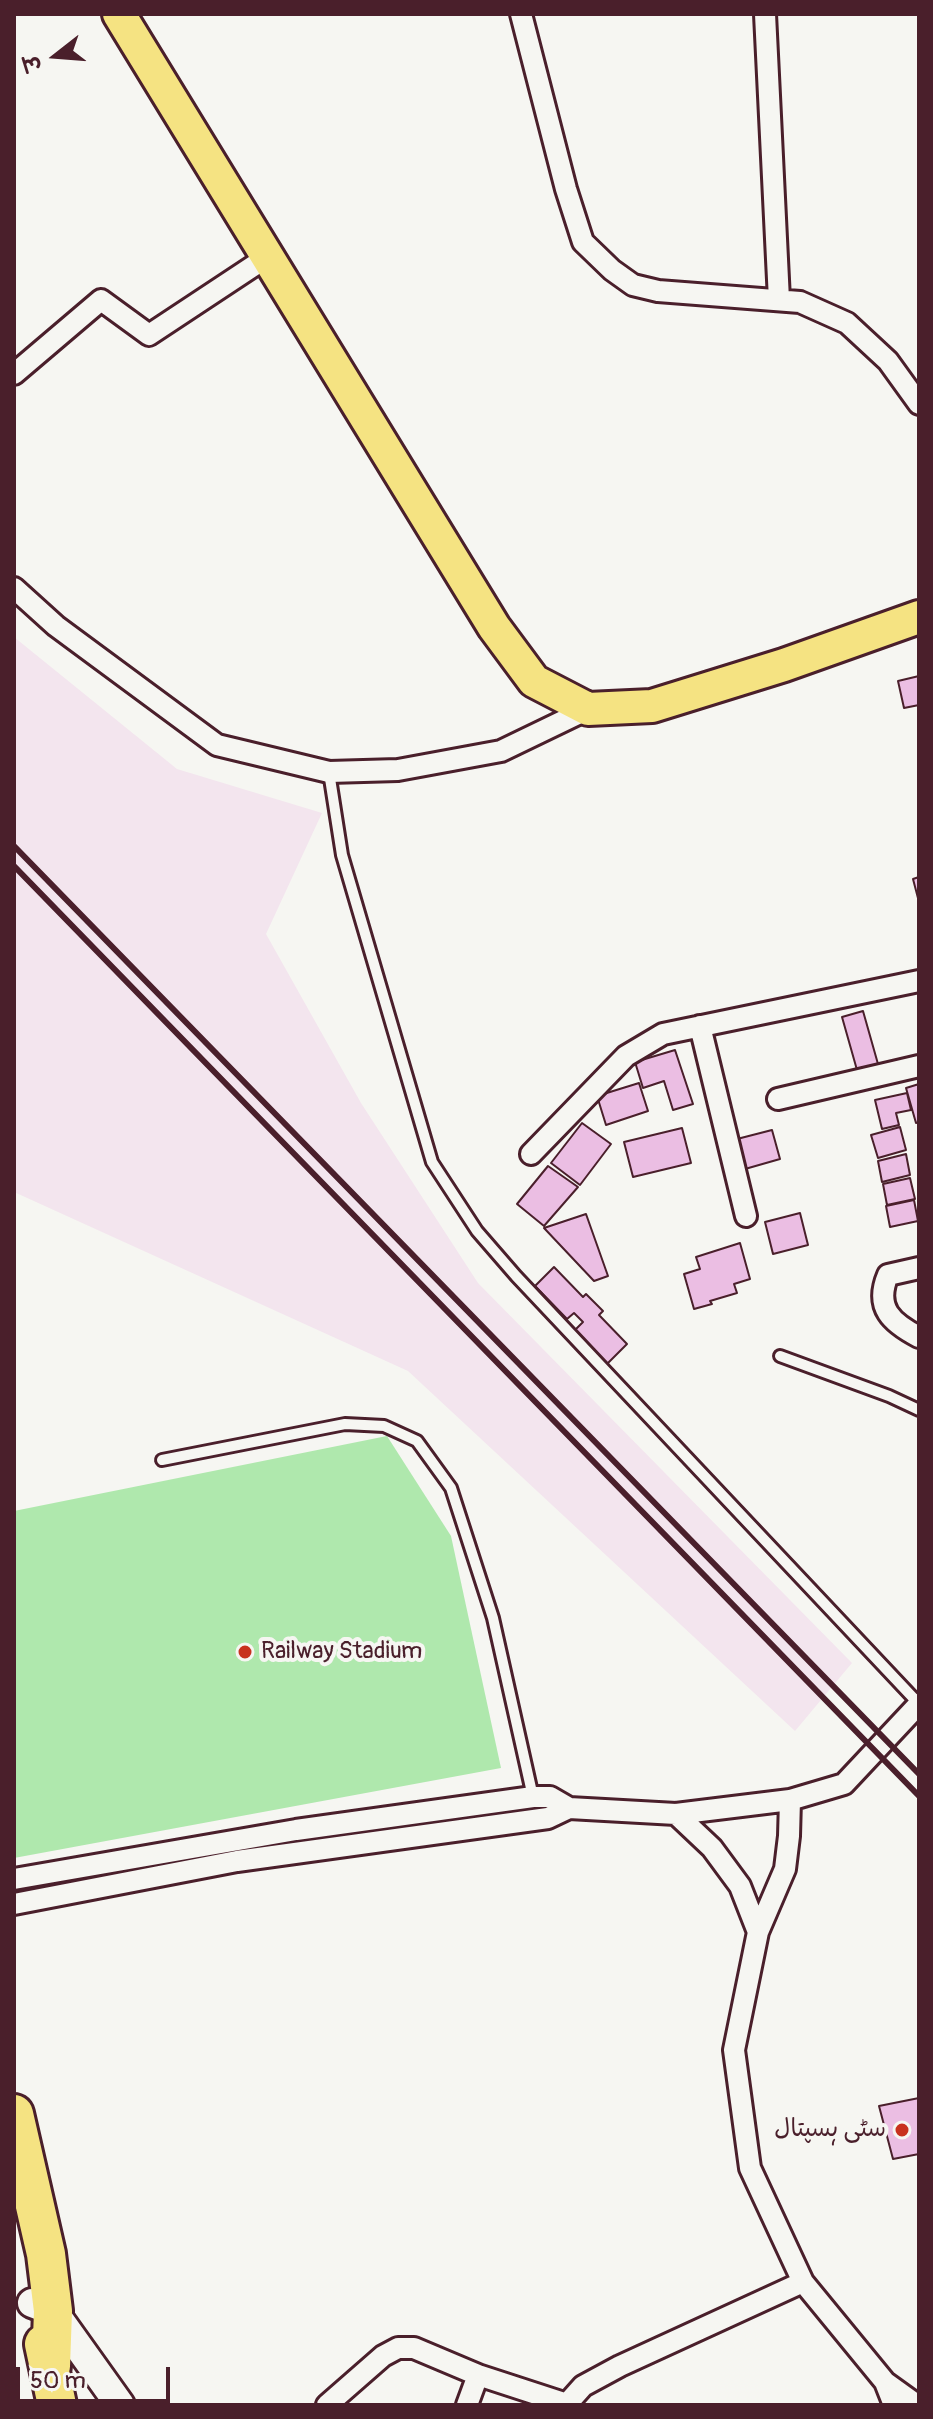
<!DOCTYPE html>
<meta charset="utf-8">
<style>
body{margin:0}
#map{position:relative;width:933px;height:2419px;overflow:hidden;background:#f6f6f2;font-family:Pangolin,"Playpen Sans Deva",sans-serif}
canvas{display:block}
.frame{position:absolute;inset:0;border:16px solid #4a1f2b;pointer-events:none}
.north{position:absolute;left:16px;top:16px;width:80px;height:80px;-webkit-text-stroke:6px #f6f6f2;paint-order:stroke;rotate:253deg;font-size:22px;font-weight:700;line-height:32px;text-align:center;color:#4a1f2b}
.north::after{content:'';display:block;margin:auto;width:28px;height:36px;background:#4a1f2b;clip-path:polygon(50% 0,100% 100%,50% 72%,0 100%)}
.scale{position:absolute;left:16px;top:2367px;width:154px;height:36px;box-sizing:border-box;border:4px solid #4a1f2b;border-top:0;padding-left:10px;font-size:24px;line-height:28px;white-space:nowrap;color:#4a1f2b;-webkit-text-stroke:6px #f6f6f2;paint-order:stroke}
</style>
<div id="map">
<canvas width="933" height="2419"></canvas>
<div class="frame"></div>
<div class="north">उ</div>
<div class="scale">50 m</div>
</div>
<script>
const c = document.querySelector('canvas').getContext('2d');
c.lineJoin = 'round';
function fillPath(path, color) {
  c.fillStyle = color;
  c.fill(path, 'evenodd');
}
function trace(path, color, width, dash) {
  c.strokeStyle = color;
  c.lineWidth = width;
  c.lineCap = dash ? 'butt' : 'round';
  c.setLineDash(dash || []);
  c.stroke(path);
}
function label(font, color, halo, rows, align = 'center') {
  c.font = font + ' Pangolin,"Playpen Sans Arabic",sans-serif';
  c.lineWidth = 8;
  c.setLineDash([]);
  c.textBaseline = 'middle';
  c.strokeStyle = halo;
  c.fillStyle = color;
  for (const [text, x, y, turn = 0] of rows) {
    c.save();
    c.translate(x, y);
    c.rotate((+turn || 0) * Math.PI / 180);
    c.textAlign = isNaN(turn) ? turn : align;
    if (halo) c.strokeText(text, 0, 0);
    c.fillText(text, 0, 0);
    c.restore();
  }
}
const built = new Path2D(`
 M14 637 177 769 322 813 266 934 361 1103 478 1283 852 1663 795 1731 408 1371 14 1192Z`);
const green = new Path2D(`
 M387 1436 451 1536 501 1768 14 1858V1511Z`);
const building = new Path2D(`
 M919 676V705L904 708 898 681Z
 M919 877V902L913 879Z
 M863 1011 878 1064 857 1070 842 1017Z
 M675 1050 693 1104 673 1110 664 1081 643 1088 635 1062Z
 M639 1083 648 1111 606 1125 597 1096Z
 M919 1084V1122L916 1123 906 1088Z
 M907 1093 911 1110 896 1113 899 1125 882 1129 875 1100Z
 M582 1123 611 1144 580 1185 551 1163Z
 M900 1127 906 1150 878 1158 871 1135Z
 M682 1128 691 1163 633 1177 624 1142Z
 M772 1130 780 1159 745 1169 737 1139Z
 M906 1154 910 1175 882 1182 878 1161Z
 M548 1166 578 1187 544 1226 517 1204Z
 M910 1178 915 1199 887 1205 883 1184Z
 M914 1200 918 1221 890 1227 886 1206Z
 M800 1213 808 1245 773 1254 765 1222Z
 M586 1214 608 1276 594 1281 544 1228Z
 M740 1243 750 1279 734 1284 737 1293 710 1301 712 1304 694 1309 684 1274 700 1269 696 1257Z
 M554 1267 583 1297 586 1294 603 1311 599 1315 627 1344 607 1364 574 1331 583 1322 574 1313 567 1319 535 1286Z
 M919 2098V2154L893 2159 879 2106Z`);
const lane = new Path2D(`
 M329 772 342 855 432 1162 477 1231 516 1276 919 1704
 M780 1356 889 1396 919 1410
 M162 1460 345 1424 384 1426 417 1441 451 1488 493 1618 533 1797`);
const street = new Path2D(`
 M521 14 566 189 583 242 612 270 633 285 658 291 800 302 847 323 888 361 919 404
 M765 14 779 300
 M14 374 101 300 149 335 267 257
 M14 588 56 626 217 745 329 772 398 770 501 751 588 709
 M700 1026 746 1216
 M778 1099 919 1066
 M531 1154 626 1056 663 1034 919 981
 M919 1268 888 1275C874 1308 892 1323 919 1337
 M790 1800 789 1836 785 1869 758 1932 734 2050 750 2168 803 2282 885 2382 894 2405
 M676 1814 712 1848 740 1886 758 1932
 M14 1879 296 1830 533 1797H550L569 1808
 M14 1904 237 1861 548 1818 569 1808 676 1814 790 1800 844 1784 919 1704
 M885 2382 917 2405
 M327 2405 383 2356 398 2348H414L478 2375 567 2404
 M467 2405 478 2375
 M566 2405 583 2386 620 2366 803 2282`);
const secondary = new Path2D(`
 M32 2303 53 2311 120 2405`);
const primary = new Path2D(`
 M119 14 494 627 534 681 588 709 652 706 784 665 919 617`);
const highway = new Path2D(`
 M14 2114 46 2254 53 2311 51 2366
 M44 2344 57 2405`);
const rail = new Path2D(`
 M14 846 919 1774
 M14 866 919 1796`);
const markers = [
 [245,1652,8,"#c8321e"],
 [902,2130,8,"#c8321e"]
];
const poiNames = [
 ["Railway Stadium",261,1652],
 ["سٹی ہسپتال",886,2130,"right"]
];
fillPath(built, '#f3e5ee');
fillPath(green, '#afe8ad');
fillPath(building, '#ebbee3');
trace(building, '#4a1f2b', 2);
trace(lane, '#4a1f2b', 16);
trace(street, '#4a1f2b', 26);
trace(secondary, '#4a1f2b', 34);
trace(primary, '#4a1f2b', 38);
trace(highway, '#4a1f2b', 44);
trace(lane, '#f6f6f2', 10);
trace(street, '#f6f6f2', 20);
trace(secondary, '#f6f6f2', 28);
trace(primary, '#f5e382', 32);
trace(highway, '#f5e382', 38);
trace(rail, '#4a1f2b', 6);
for (const [x, y, r, color] of markers) {
  const dot = new Path2D();
  dot.arc(x, y, r, 0, 2 * Math.PI);
  c.fillStyle = color;
  c.fill(dot);
  trace(dot, '#f6f6f2', 3);
}
label('24px', '#4a1f2b', '#f6f6f2', poiNames, 'left');
</script>
